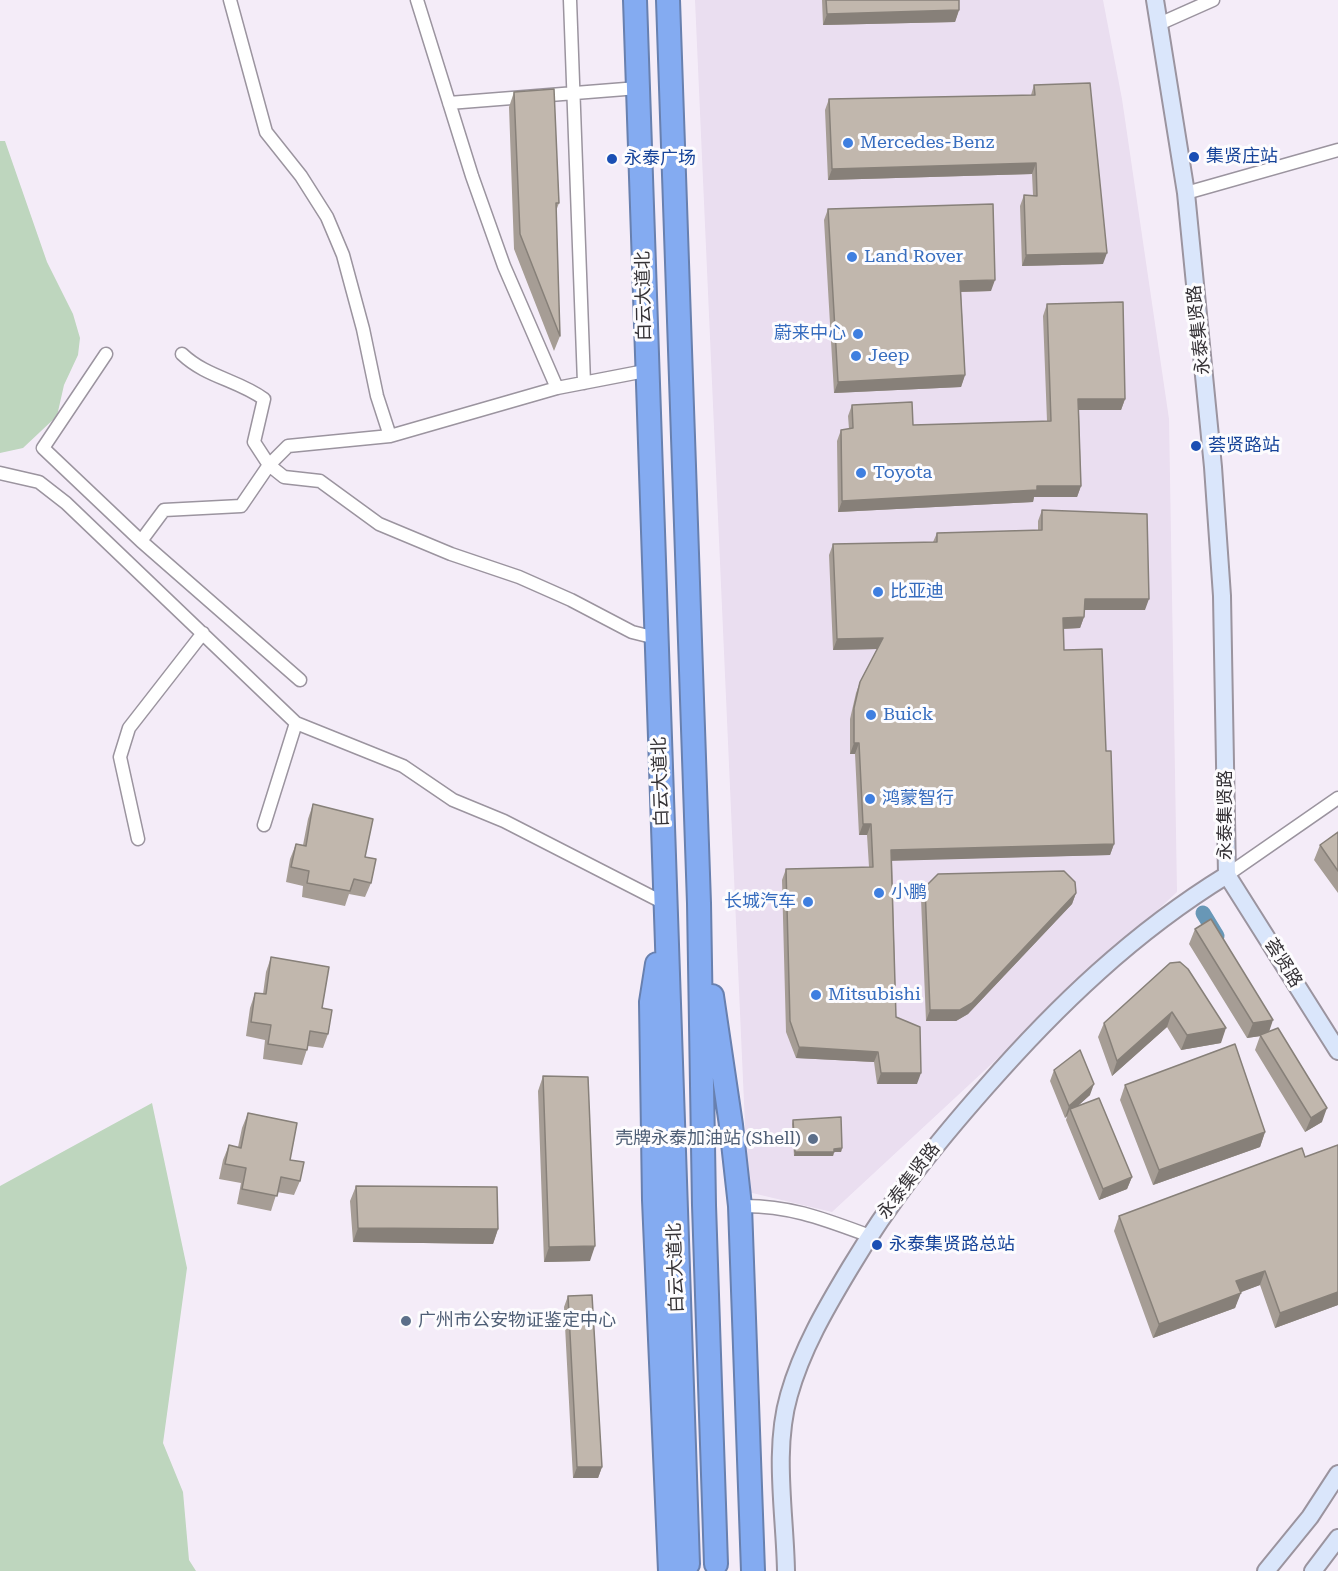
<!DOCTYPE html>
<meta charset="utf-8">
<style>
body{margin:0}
canvas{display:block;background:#f4ecf8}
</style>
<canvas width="1338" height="1571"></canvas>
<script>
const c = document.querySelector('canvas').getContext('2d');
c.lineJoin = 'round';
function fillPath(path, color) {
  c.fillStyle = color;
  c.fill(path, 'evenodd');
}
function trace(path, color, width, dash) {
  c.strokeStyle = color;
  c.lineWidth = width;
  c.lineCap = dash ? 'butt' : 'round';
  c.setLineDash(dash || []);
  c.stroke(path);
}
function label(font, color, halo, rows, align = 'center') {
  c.font = font + ' "Roboto Serif","Noto Sans SC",serif';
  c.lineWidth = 6;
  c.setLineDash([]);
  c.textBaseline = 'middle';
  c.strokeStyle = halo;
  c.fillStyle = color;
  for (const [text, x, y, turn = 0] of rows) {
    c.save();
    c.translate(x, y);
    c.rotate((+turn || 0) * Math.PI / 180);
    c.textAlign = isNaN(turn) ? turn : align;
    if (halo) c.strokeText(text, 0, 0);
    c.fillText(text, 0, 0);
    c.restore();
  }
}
const built = new Path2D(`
 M695 0H1103L1122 99 1169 419 1177 892 832 1212 748 1192Z`);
const green = new Path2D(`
 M0 141H5L47 262 73 314 80 338 78 355 64 385 57 416 23 448 0 453Z
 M152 1103 187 1268 163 1443 183 1492 189 1560 196 1571H0V1186Z`);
const canal = new Path2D(`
 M1203 913 1217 936`);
const street = new Path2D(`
 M230 0 266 132 301 176 327 217 343 255 363 329 377 396 390 436
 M417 0 472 176 504 266 557 388
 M570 0 584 383
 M1159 24 1213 0
 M449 103 638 88
 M1186 193 1338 150
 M106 354 43 448 141 541 300 680
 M182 354C206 377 238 380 264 399L254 442 269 465 284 477 320 481 379 524 451 554 519 577 571 600 632 632 656 638
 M0 473 39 482 66 503 296 723 403 766 453 800 504 821 666 904
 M141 541 164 510 241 506 269 465 288 446 390 436 557 388 645 371
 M264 825 296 723
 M138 839 120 757 129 728 203 633
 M1227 875 1338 798
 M740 1206C789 1205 824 1219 870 1236`);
const secondary = new Path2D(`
 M1155 0 1186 193 1213 467 1222 596 1227 875
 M1227 875 1338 1051
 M786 1571C785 1514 773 1450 789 1395 802 1349 826 1308 850 1268 890 1201 934 1146 986 1087 1057 1006 1134 932 1227 875
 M1266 1571 1310 1517 1338 1474
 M1313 1571 1338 1538`);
const highway = new Path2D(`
 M635 0 688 1564
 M668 0 699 903 704 1205 716 1564
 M657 964 651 1002 654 1200 670 1571
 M712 996 731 1125 740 1206 753 1571`);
const wall = new Path2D(`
 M822 0H959V10L955 22 823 25Z
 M1034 85 1103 264 1022 266 1020 206 1024 195H1033L1032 174 828 180 825 110 829 99 1031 95Z
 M514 92 559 203 556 211 560 336 554 351 514 249 509 107Z
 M828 209 991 291 961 292 965 375 961 387 834 393 824 220Z
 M1047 304 1125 399 1121 410H1079L1081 486 1077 497H1034L1033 502 838 512 837 441 841 430 849 429 848 416 852 405 913 425 1047 421 1043 316Z
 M1042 510 1145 610H1084V617L1080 628 1063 629 1064 650 1106 751 1114 844 1110 855 892 860 896 1017 917 1084H877L874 1062 796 1058 786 1032 782 880 786 869 869 867 867 835H859L855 754H850V719L856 693 860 682 877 649 833 650 829 555 833 544 933 542 937 533 1038 530V521Z
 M313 804 365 857 371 883 365 897 349 894 345 906 302 897 303 886 286 882 290 859 296 844 303 845 308 819Z
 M1338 832V893L1314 860 1320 845Z
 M925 887 1076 893 1072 904 968 1014 956 1021H926L921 899Z
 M1195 929 1269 1032 1322 1122 1305 1132 1255 1050 1260 1036 1247 1038 1189 944Z
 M271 957 322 1008 328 1034 323 1048 308 1046 302 1065 263 1059 265 1040 246 1036 250 1008 255 993 263 994 266 972Z
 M1170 963 1221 1043 1181 1050 1167 1027 1112 1076 1098 1037 1104 1023Z
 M1054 1070 1090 1095 1079 1105 1132 1177 1127 1189 1099 1200 1066 1120 1067 1116 1065 1118 1050 1081Z
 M543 1076 590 1261 544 1262 538 1091Z
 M1125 1085 1265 1132 1260 1147 1153 1185 1120 1100Z
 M248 1113 290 1160 300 1181 294 1195 277 1192 271 1211 237 1204 241 1183 219 1179 223 1160 229 1145 238 1147 242 1128Z
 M793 1120 842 1148 841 1152H834L833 1156H794L792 1124Z
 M1338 1145V1305L1275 1328 1260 1285 1240 1292 1235 1308 1153 1338 1114 1231 1119 1216 1305 1157Z
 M356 1186 498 1229 493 1244 353 1242 350 1201Z
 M568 1296 602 1467 598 1478H573L564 1307Z`);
const shadedWall = new Path2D(`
 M959 10 955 22 823 25 827 14Z
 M1036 163 1032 174 828 180 832 169Z
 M1107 253 1103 264 1022 266 1026 255Z
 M995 280 991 291 956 292 960 281Z
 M965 375 961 387 834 393 838 382Z
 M1078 399H1125L1121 410H1074Z
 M1037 486H1081L1077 497H1034L1033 502 838 512 842 501Z
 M1085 599H1149L1145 610H1081Z
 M1084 617 1080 628 1059 629 1063 618Z
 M883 638 879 649 833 650 837 639Z
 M854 743H859L855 754H850Z
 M863 824H871L867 835H859Z
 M1114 844 1110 855 887 861 891 850Z
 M1076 893 1072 904 968 1014 956 1021H926L930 1010Z
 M1172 1012 1167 1027 1112 1076 1117 1061Z
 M1273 1020 1268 1035 1247 1038 1253 1023Z
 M1226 1028 1221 1043 1181 1050 1187 1035Z
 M799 1047 878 1052 874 1062 796 1058Z
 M881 1073H921L917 1084H877Z
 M1094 1084 1090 1095 1071 1112 1070 1109 1067 1116 1065 1118 1069 1106Z
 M1327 1108 1322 1122 1305 1132 1311 1118Z
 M1265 1132 1260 1147 1153 1185 1159 1170Z
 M842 1148 841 1152H832L834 1149Z
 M795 1152H834L833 1156H794Z
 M1132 1177 1127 1189 1099 1200 1103 1189Z
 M358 1228 498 1229 493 1244 353 1242Z
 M595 1246 590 1261 544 1262 549 1247Z
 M1265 1271 1260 1285 1231 1296 1236 1281Z
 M1338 1292V1305L1275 1328 1280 1313Z
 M1241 1293 1235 1308 1153 1338 1159 1324Z
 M577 1467H602L598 1478H573Z`);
const building = new Path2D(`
 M826 0H959V10L827 14Z
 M1090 83 1107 253 1026 255 1024 195 1037 196 1036 163 832 169 829 99 1035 95 1034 85Z
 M554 89 559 203H556L560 336 520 234 514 92Z
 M993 204 995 280 960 281 965 375 838 382 828 209Z
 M1123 302 1125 399H1078L1081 486H1037V490L842 501 841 430 853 428 852 405 912 402 913 425 1051 421 1047 304Z
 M1042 510 1147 514 1149 599H1085L1084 617 1063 618 1064 650 1102 649 1106 751H1111L1114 844 891 850 896 1017 920 1027 921 1073H881L878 1052 799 1047 790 1021 786 869 873 867 871 824H863L859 743H854V708L860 682 883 638 837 639 833 544 937 542V533L1042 530Z
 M313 804 373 819 365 857 376 859 371 883 354 879 350 891 307 883 309 871 291 867 296 844 306 846Z
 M1338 832V871L1320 845Z
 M1064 871 1075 882 1076 893 972 1003 960 1010H930L925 887 938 874Z
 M1211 919 1273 1020 1253 1023 1195 929Z
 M271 957 329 967 322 1008 332 1010 328 1034 310 1031 307 1050 268 1044 271 1025 251 1022 255 993 266 994Z
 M1180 962 1188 969 1226 1028 1187 1035 1172 1012 1117 1061 1104 1023 1170 963Z
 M1278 1028 1327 1108 1311 1118 1260 1035Z
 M1235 1044 1265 1132 1159 1170 1125 1085Z
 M1080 1050 1094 1084 1069 1106 1054 1070Z
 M543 1076 588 1077 595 1246 549 1247Z
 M1099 1098 1132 1177 1103 1189 1070 1109Z
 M248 1113 297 1123 290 1160 304 1162 300 1181 281 1177 277 1196 242 1189 246 1168 225 1164 229 1145 241 1148Z
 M841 1117 842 1148 834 1149V1152H795L793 1120Z
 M1338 1145V1292L1280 1313 1265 1271 1236 1281 1241 1293 1159 1324 1119 1216 1302 1148 1305 1157Z
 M356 1186 497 1187 498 1229 358 1228Z
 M592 1295 602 1467H577L568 1296Z`);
const markers = [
 [848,143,6,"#3f7fe0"],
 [1194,157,6,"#1a4fb4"],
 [612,159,6,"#1a4fb4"],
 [852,257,6,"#3f7fe0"],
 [858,334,6,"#3f7fe0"],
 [856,356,6,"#3f7fe0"],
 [1196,446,6,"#1a4fb4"],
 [861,473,6,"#3f7fe0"],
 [878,592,6,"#3f7fe0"],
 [871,715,6,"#3f7fe0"],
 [870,799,6,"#3f7fe0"],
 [879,893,6,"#3f7fe0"],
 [808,902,6,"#3f7fe0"],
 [816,995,6,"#3f7fe0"],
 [813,1139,6,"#5c6f8a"],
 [877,1245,6,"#1a4fb4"],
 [406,1321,6,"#5c6f8a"]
];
const shopNames = [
 ["Mercedes-Benz",860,143],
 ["Land Rover",864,257],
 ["蔚来中心",846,334,"right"],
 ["Jeep",868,356],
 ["Toyota",873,473],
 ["比亚迪",890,592],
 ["Buick",883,715],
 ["鸿蒙智行",882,799],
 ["小鹏",891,893],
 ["长城汽车",796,902,"right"],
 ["Mitsubishi",828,995]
];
const transitNames = [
 ["集贤庄站",1206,157],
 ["永泰广场",624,159],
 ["荟贤路站",1208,446],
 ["永泰集贤路总站",889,1245]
];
const streetNames = [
 ["白云大道北",644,296,-91],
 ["永泰集贤路",1199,330,-96],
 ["白云大道北",661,782,-92],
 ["永泰集贤路",1226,815,-90],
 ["荟贤路",1283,963,58],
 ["永泰集贤路",909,1181,-53],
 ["白云大道北",676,1268,-92]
];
const serviceNames = [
 ["壳牌永泰加油站 (Shell)",801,1139],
 ["广州市公安物证鉴定中心",418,1321,"left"]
];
fillPath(built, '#eadef0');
fillPath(green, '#bed6be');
trace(canal, '#6897b6', 15);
trace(street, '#9b949f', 15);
trace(secondary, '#9b949f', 20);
trace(highway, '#6880af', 26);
trace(street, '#fff', 12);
trace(secondary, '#dae6fb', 16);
trace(highway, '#84abf1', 22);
fillPath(wall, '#a69d95');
fillPath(shadedWall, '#878079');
fillPath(building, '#c1b7ad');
trace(building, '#878079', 1.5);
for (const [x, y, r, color] of markers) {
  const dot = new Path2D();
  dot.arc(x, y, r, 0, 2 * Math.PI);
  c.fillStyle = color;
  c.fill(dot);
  trace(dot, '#fdfcfe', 2);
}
label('18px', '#366cbe', '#fdfcfe', shopNames, 'left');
label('18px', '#164399', '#fdfcfe', transitNames, 'left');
label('18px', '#343135', '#fdfcfe', streetNames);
label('18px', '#4e5e75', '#fdfcfe', serviceNames, 'right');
</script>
